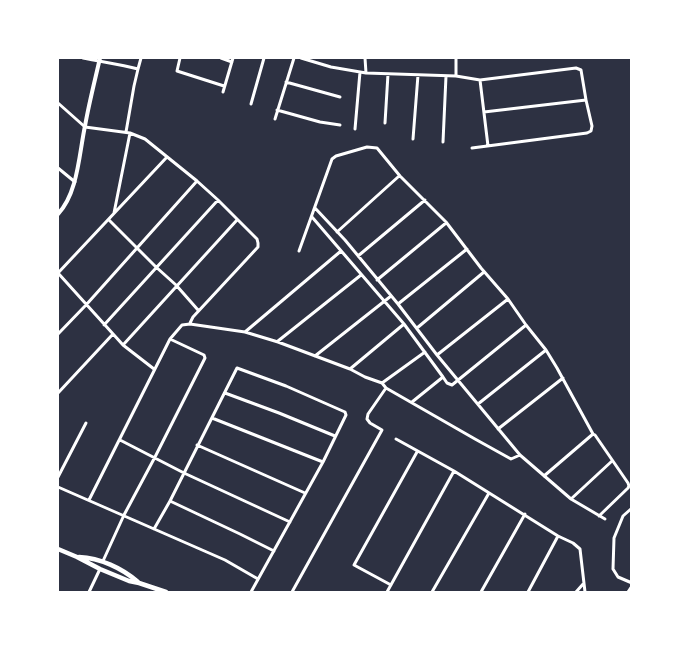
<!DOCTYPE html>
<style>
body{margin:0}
#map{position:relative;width:689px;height:650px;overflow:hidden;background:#2d3142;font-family:"Archivo Narrow",sans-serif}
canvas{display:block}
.frame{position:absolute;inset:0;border:59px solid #fff;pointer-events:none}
</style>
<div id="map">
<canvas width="689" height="650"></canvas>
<div class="frame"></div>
</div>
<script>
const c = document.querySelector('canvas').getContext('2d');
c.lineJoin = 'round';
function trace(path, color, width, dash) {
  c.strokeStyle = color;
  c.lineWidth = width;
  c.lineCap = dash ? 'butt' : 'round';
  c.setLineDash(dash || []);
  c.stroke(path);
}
const minor = new Path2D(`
 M83 58C102 62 120 64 138 69L141 58
 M180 58 177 71 224 86
 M221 58 232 62
 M301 58 331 67 366 73 456 76 480 80 576 68 581 70 586 100 592 126 591 131 587 133 472 148
 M365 58 366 73
 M456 58V76
 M480 80 488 146
 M286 82 340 97
 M223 92 233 58
 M58 103 85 127 130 133 145 139 197 181 218 200 257 239 258 243V247L193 317 190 323
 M251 104 264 58
 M277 110 320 122 340 125
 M484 112 586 100
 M275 119 294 58
 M385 123 388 74
 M355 129 360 72
 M126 132 134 86 138 69
 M413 139 418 75
 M443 142 446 76
 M58 168 75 182
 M315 208 345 240 398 304 437 355 520 455 571 499 605 519
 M114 213 130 133
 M312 217 404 324 443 377
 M109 220 156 267 176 285 198 310
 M337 232 398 177 400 176
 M299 251 332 159 336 156 367 147 377 148 400 176 446 222 481 268 508 299 526 325 546 350 557 368 593 434 595 435 628 483 629 486 628 488 599 516
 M358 256 425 200
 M58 273 167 157
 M58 273 123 345 154 369
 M377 280 446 223
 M398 304 467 249
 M104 325 218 200
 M417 328 484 272
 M245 332 341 251
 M58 334 86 305 197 181
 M278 341 361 275
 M123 345 237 220
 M437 355 508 299
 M315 356 391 296
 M350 369 404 324
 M382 383 425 352
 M386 388 475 439 511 459 520 455
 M58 393 113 334
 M225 393 279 413 335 436
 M412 402 443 377 447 383 452 385 526 325
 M478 404 546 350
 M212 418 323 462
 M498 429 563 378
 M396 439 454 471 558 536 573 543 580 549 585 592
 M120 440 184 473 290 522
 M197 445 305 493
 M544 476 593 434
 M58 477 86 423
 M58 487 225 560 258 579
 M571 499 612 461
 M89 500 170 339 182 325 190 324 245 332 278 342 350 369 365 377 382 383 386 388 368 414 367 419 370 423 382 430 292 592
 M170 501 240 534 274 551
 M632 508 623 516 614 538 613 569 618 577 632 583
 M154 529 170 501 237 368 286 386 345 412 346 415 323 462 251 592
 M103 561 124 515 155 457 205 358 204 355 170 339
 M391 585 354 565 417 452
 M89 592 100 569
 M387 592 454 471
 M432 592 489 493
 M481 592 525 514
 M528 592 558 536
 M576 592 584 583
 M628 592 632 586`);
const tertiary = new Path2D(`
 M58 214C78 193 79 154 85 126 89 103 95 80 100 58`);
const secondary = new Path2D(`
 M58 549 77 557 100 569 129 581 139 583 166 592
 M79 557C100 558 122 568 138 582`);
trace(minor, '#fff', 3);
trace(tertiary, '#fff', 4);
trace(secondary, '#fff', 4.5);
</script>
